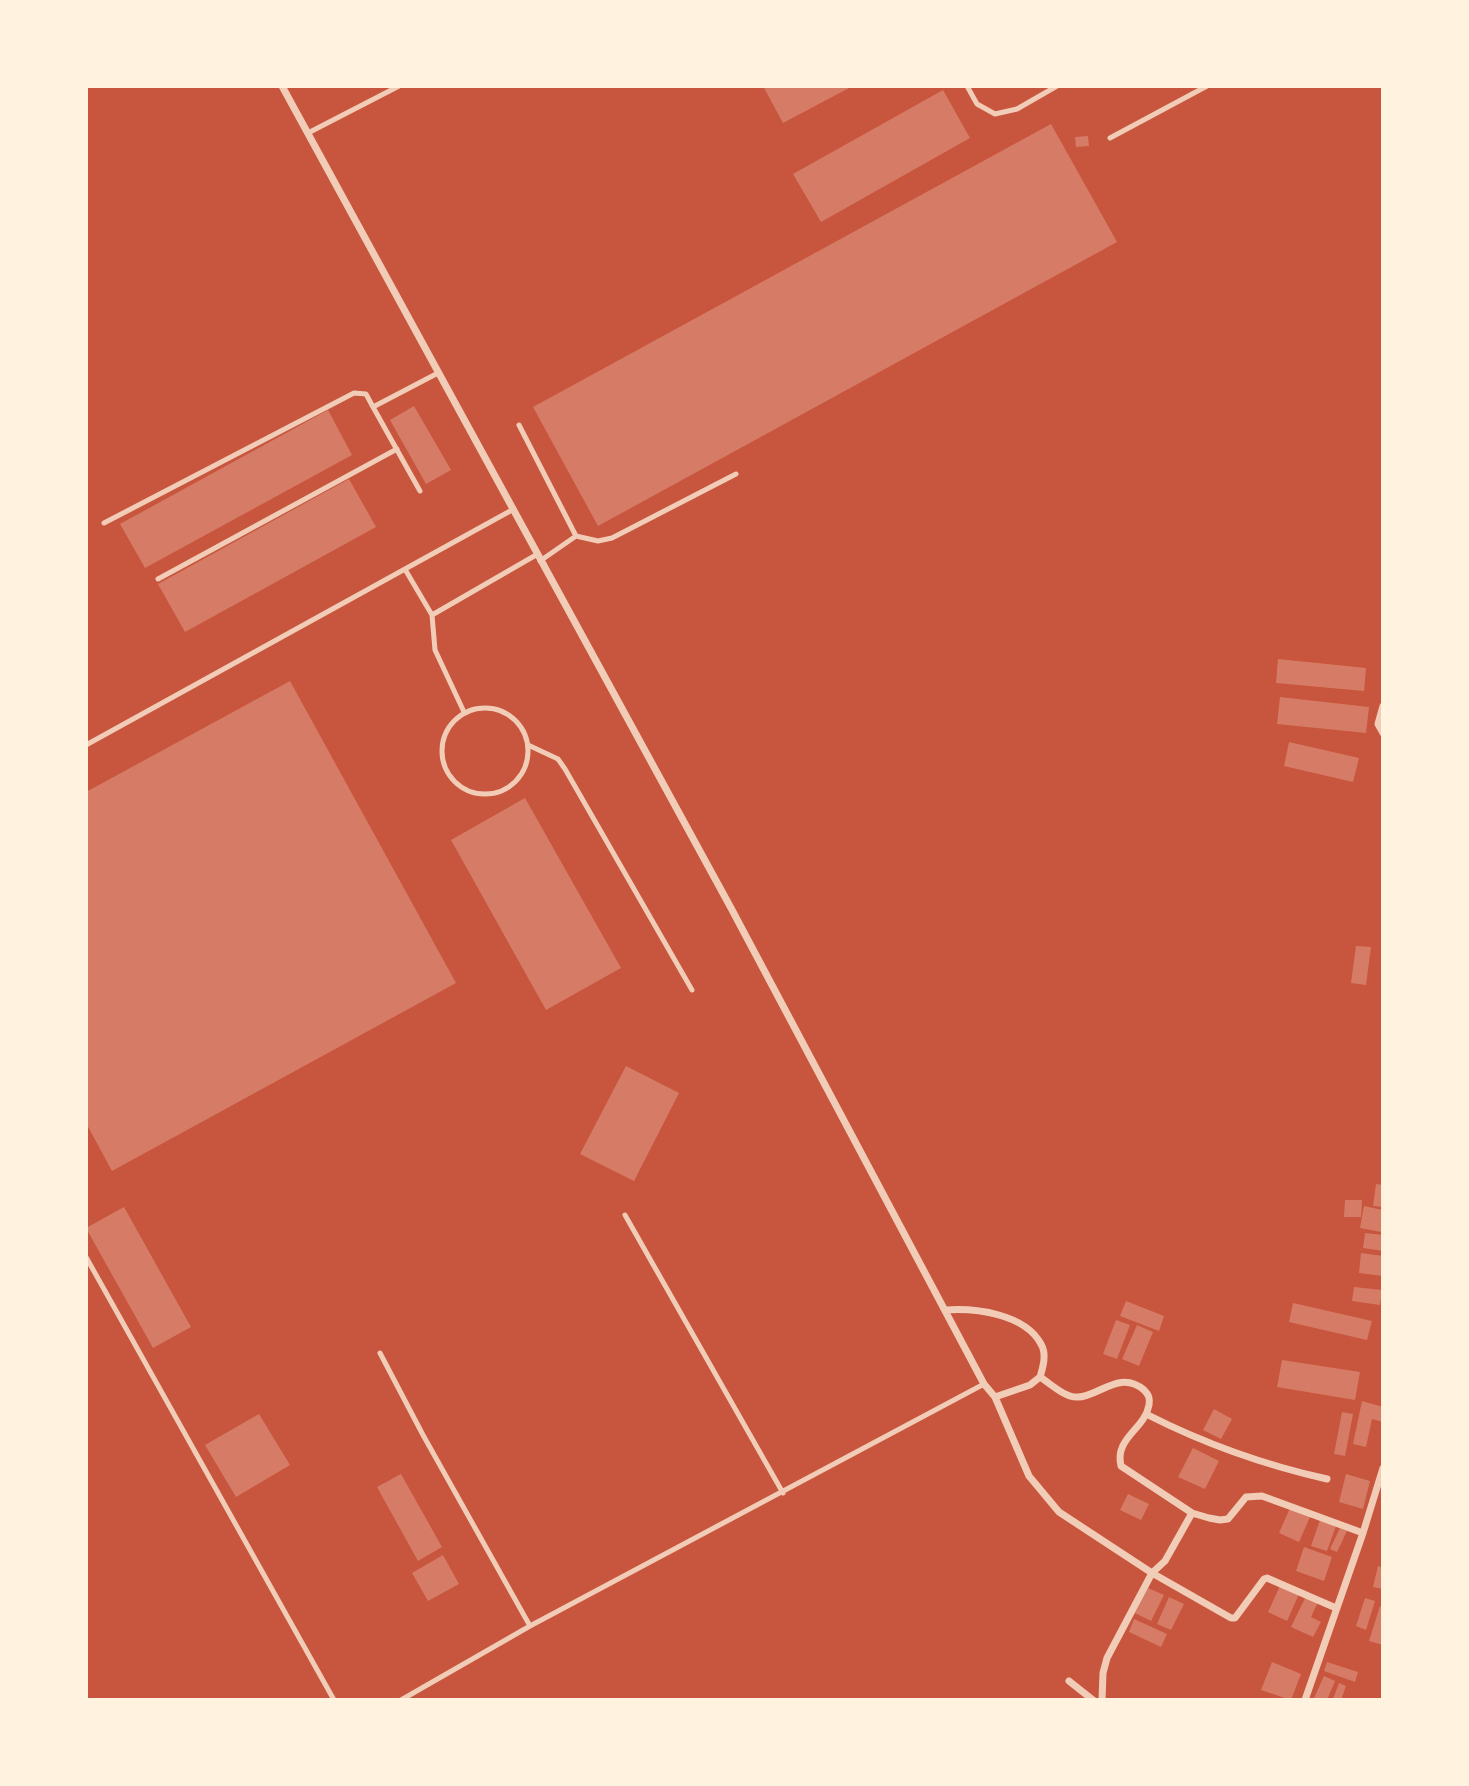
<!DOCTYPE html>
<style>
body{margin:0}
#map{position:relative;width:1469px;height:1786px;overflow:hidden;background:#c8553d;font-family:Lora,serif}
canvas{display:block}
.frame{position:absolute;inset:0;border:88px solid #fff3e0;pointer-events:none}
</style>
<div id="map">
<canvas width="1469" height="1786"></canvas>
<div class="frame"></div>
</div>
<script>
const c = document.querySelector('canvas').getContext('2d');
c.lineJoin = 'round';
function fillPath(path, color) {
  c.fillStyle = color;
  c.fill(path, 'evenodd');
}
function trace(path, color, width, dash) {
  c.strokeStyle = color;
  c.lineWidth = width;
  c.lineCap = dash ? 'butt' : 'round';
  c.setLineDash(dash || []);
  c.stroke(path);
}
const building = new Path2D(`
 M763 86H853L783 123Z
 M943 90 970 138 821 222 793 174Z
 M1051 124 1117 242 598 526 533 407Z
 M1088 136 1089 146 1076 147 1075 137Z
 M414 406 451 470 426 484 390 420Z
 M328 410 352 455 145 568 120 524Z
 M349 479 376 527 185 632 158 584Z
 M1278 659 1366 668 1364 691 1276 683Z
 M290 681 456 983 112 1171 86 1123V792Z
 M1280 697 1369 707 1366 733 1277 724Z
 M1289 742 1359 758 1353 782 1284 766Z
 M525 798 621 968 546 1010 451 840Z
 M1356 946 1371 947 1366 985 1351 983Z
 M626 1066 679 1093 634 1181 580 1154Z
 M1376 1184 1383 1185V1207L1373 1206Z
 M1345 1200H1362L1361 1217H1344Z
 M1364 1206 1383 1210 1381 1232 1360 1228Z
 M124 1207 191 1327 153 1348 86 1228Z
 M1365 1233 1383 1235V1251L1363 1248Z
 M1361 1253 1383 1256 1382 1276 1359 1273Z
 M1354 1287 1382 1290 1380 1305 1352 1301Z
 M1126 1301 1164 1316 1159 1331 1120 1316Z
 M1293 1303 1372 1321 1367 1340 1289 1322Z
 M1116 1320 1130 1325 1117 1359 1103 1354Z
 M1137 1325 1153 1332 1139 1366 1122 1359Z
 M1282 1360 1360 1372 1355 1400 1277 1387Z
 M1362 1401 1383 1407V1422L1372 1419 1366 1447 1353 1444Z
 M1214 1409 1232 1419 1221 1439 1203 1430Z
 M1342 1412 1353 1414 1345 1456 1334 1454Z
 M259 1414 290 1465 236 1497 205 1445Z
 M1193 1448 1219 1461 1205 1489 1178 1477Z
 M401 1474 442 1547 418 1561 377 1487Z
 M1346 1474 1370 1481 1363 1509 1339 1502Z
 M1128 1494 1149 1504 1141 1520 1120 1510Z
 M1290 1508 1310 1517 1299 1542 1279 1533Z
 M1320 1520 1336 1526 1327 1551 1311 1546Z
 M1340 1528 1347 1531 1337 1552 1330 1549Z
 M1304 1547 1332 1557 1324 1581 1296 1571Z
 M443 1555 459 1584 428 1601 412 1573Z
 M1378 1566 1383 1568V1589L1373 1587Z
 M1280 1586 1299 1594 1287 1621 1268 1612Z
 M1148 1588 1164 1595 1151 1621 1135 1613Z
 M1306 1596 1318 1602 1311 1617 1321 1622 1313 1637 1291 1627Z
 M1169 1597 1184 1604 1171 1630 1157 1624Z
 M1365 1598 1375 1601 1366 1630 1356 1626Z
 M1380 1606 1383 1607V1645L1369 1641Z
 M1134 1619 1167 1634 1161 1647 1129 1632Z
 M1272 1662 1301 1674 1291 1700 1261 1690Z
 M1327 1662 1358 1672 1355 1682 1324 1671Z
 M1324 1676 1335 1681 1327 1700H1319L1314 1698Z
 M1339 1683 1346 1686 1341 1700H1335L1333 1699Z`);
const service = new Path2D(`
 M967 86 977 104 995 114 1017 109 1057 86
 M308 133 399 86
 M1110 138 1207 86
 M373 407 420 491
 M519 425 576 536
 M104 523 354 393 366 394 373 407 438 373
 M540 561 576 536 598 541 612 538 736 474
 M406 571 432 615 435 650 464 712
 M158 579 397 449
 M432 615 536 555
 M442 751a43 43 0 1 1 86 0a43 43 0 1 1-86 0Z
 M86 745 512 510
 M528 745 558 759 565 769 692 990
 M625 1215 783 1493
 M86 1257 334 1700
 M380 1353 423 1435 530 1626
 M401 1700 530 1626 984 1384`);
const minor = new Path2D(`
 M282 86 731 908 984 1384 995 1397 1029 1476 1059 1512 1152 1573 1231 1618H1235L1264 1579 1267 1578 1336 1608
 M1383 706 1378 724 1383 733
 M946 1310C976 1308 1025 1314 1041 1344 1047 1354 1043 1367 1040 1377L1030 1385 995 1397
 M1040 1377C1051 1384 1065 1398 1078 1397 1098 1397 1120 1369 1144 1390 1149 1395 1150 1398 1149 1405 1145 1429 1114 1438 1121 1466L1192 1513 1209 1518 1220 1520 1228 1519 1246 1497 1262 1496 1363 1533
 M1146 1414C1205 1444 1264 1465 1327 1479
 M1069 1681 1093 1700
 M1102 1700 1103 1673 1107 1658 1152 1573 1165 1561 1192 1513
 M1305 1700 1363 1533 1383 1468`);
fillPath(building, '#d67c66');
trace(service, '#f1ccb7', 5);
trace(minor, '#f1ccb7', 7);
</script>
